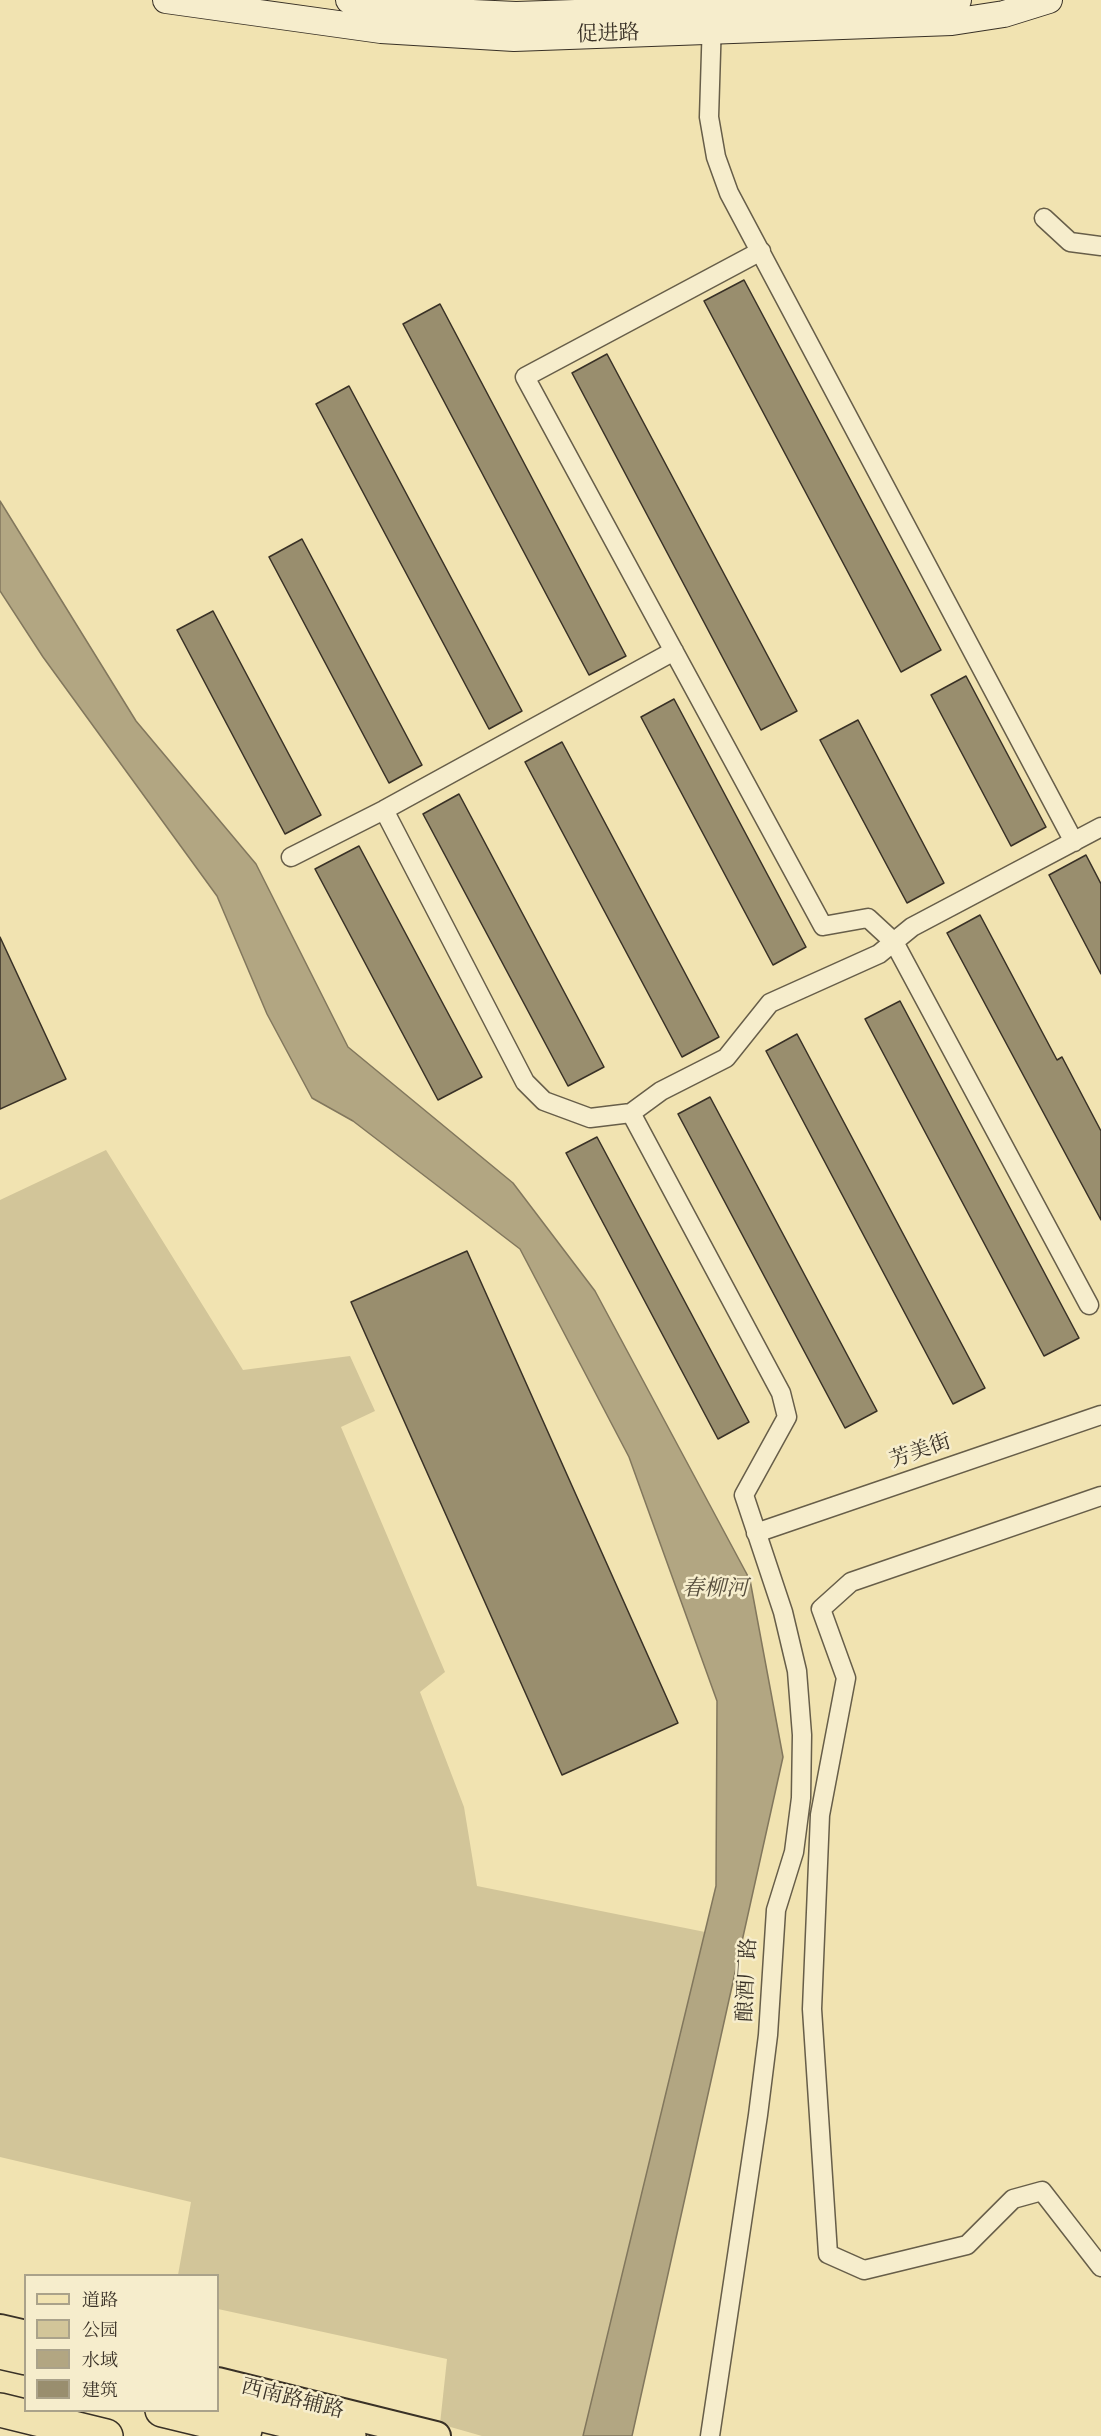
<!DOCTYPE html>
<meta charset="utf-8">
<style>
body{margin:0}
#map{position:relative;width:1101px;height:2436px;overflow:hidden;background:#f1e3b1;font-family:Vollkorn,"Noto Serif SC",serif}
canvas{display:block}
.legend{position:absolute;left:24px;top:2274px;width:195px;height:138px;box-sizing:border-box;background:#f6edcc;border:2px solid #aaa28a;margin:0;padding:8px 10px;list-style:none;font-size:18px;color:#393126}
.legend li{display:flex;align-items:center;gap:12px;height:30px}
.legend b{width:30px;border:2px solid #aaa28a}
</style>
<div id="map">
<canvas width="1101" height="2436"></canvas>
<ul class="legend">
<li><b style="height:8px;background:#f1e3b1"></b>道路</li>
<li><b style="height:16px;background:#d2c599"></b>公园</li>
<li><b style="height:16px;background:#b2a682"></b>水域</li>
<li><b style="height:16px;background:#998e6e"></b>建筑</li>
</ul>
</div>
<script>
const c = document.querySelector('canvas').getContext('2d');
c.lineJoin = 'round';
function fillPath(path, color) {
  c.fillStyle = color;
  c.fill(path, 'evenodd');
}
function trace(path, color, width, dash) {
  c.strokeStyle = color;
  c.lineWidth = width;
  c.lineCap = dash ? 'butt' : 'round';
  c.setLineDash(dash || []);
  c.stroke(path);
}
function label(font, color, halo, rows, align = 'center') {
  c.font = font + ' Vollkorn,"Noto Serif SC",serif';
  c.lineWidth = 5;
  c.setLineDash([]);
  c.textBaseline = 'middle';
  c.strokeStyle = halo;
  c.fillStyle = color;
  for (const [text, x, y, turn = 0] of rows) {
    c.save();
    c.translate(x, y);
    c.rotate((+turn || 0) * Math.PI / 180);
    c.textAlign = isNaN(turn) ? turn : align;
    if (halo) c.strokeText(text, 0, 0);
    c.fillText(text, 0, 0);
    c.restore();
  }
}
const green = new Path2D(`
 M106 1150 243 1370 350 1356 375 1411 341 1427 445 1672 420 1692 464 1807 477 1886 705 1932 583 2436H482L440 2424 447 2359 218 2309V2276L178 2275 191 2202 0 2157V1200Z`);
const water = new Path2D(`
 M0 501 136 721 256 864 348 1047 513 1183 595 1291 750 1580 783 1757 632 2436H583L716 1886 717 1701 629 1457 520 1249 353 1121 312 1098 267 1014 217 896 43 657 0 591Z`);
const building = new Path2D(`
 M744 280 941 650 901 672 704 301Z
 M440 304 626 656 589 675 403 324Z
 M607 354 797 711 761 730 572 373Z
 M349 386 522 711 489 729 316 404Z
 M302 539 422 765 389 783 269 557Z
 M213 611 321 815 285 834 177 630Z
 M966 676 1046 827 1011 846 931 695Z
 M674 699 806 947 773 965 641 717Z
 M858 720 944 883 907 903 820 740Z
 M562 742 719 1037 682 1057 525 762Z
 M459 794 604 1067 568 1086 423 814Z
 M359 846 482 1077 438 1100 315 869Z
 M1086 855 1101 884V974L1049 875Z
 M980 915 1057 1060 1062 1057 1101 1131V1220L947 933Z
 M0 937 66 1079 0 1109Z
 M900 1001 1079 1338 1044 1356 865 1019Z
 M797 1034 985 1388 953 1404 766 1051Z
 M710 1097 877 1411 845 1428 678 1114Z
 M597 1137 749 1422 718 1439 566 1153Z
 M467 1251 678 1723 562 1775 351 1302Z`);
const street = new Path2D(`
 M712 20 709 117 716 157 729 193 1074 842
 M1044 218 1070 242 1101 246
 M761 251 525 377 823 926 868 918 894 942 1089 1305
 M384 810 525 1082 544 1101 590 1118 631 1113 661 1091 726 1058 770 1003 879 954 912 927 1101 827
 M291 857 384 810 674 651
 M631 1113 781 1393 787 1417 744 1495 783 1612 797 1671 802 1735 801 1798 794 1852 776 1910 768 2035 758 2115 710 2436
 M1101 1496 851 1582 821 1609 846 1678 820 1815 812 2009 828 2254 864 2270 967 2245 1013 2199 1042 2191 1101 2267
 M756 1533 1101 1415`);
const secondary = new Path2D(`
 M166 0 381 30 514 38 952 22 1004 14 1049 0
 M349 0 451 12 516 15 958 0`);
const primary = new Path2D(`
 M0 2329 26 2335
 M218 2382 436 2436`);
const highway = new Path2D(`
 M0 2352 26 2358
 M218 2404 349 2436
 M0 2410 106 2436
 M162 2410 245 2430`);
const streetNames = [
 ["促进路",608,36,-2],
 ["芳美街",921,1453,-19],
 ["酿酒厂路",749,1980,-87],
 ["西南路辅路",292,2401,14]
];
const waterNames = [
 ["春柳河",715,1591]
];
fillPath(green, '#d2c599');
fillPath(water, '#b2a682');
trace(water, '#82775d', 1.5);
fillPath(building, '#998e6e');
trace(building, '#393126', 1.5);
trace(street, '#675e49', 21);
trace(secondary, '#393126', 28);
trace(primary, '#393126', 32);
trace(highway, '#393126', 36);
trace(street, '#f6edcc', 18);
trace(secondary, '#f6edcc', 26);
trace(primary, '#f1e3b1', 28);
trace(highway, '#f1e3b1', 33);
label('21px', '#393126', '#f6edcc', streetNames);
label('italic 22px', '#574e3d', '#f6edcc', waterNames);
</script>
